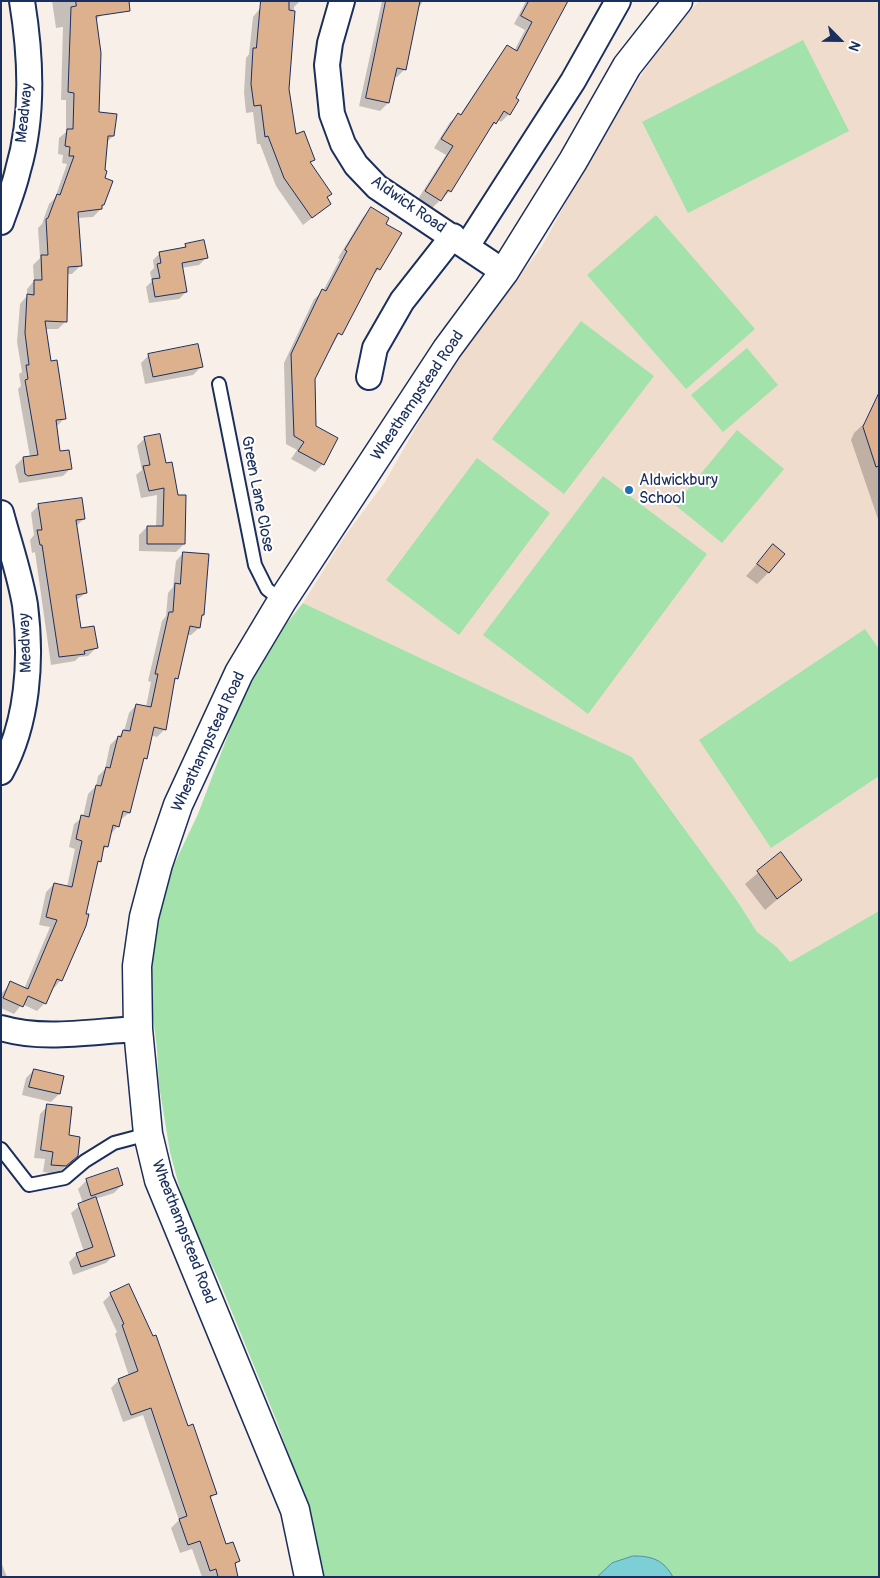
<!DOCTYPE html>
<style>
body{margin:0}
#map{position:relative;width:880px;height:1578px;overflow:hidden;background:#f8efe8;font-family:Pangolin,sans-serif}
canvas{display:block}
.frame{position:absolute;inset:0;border:2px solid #1b2f5e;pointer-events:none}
.north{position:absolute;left:815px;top:15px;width:50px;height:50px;-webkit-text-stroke:4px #fff;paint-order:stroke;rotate:113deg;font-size:14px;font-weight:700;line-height:20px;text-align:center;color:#1b2f5e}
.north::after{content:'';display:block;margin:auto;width:18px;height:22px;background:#1b2f5e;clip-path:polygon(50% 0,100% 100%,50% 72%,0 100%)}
</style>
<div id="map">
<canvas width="880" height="1578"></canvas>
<div class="frame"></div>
<div class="north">N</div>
</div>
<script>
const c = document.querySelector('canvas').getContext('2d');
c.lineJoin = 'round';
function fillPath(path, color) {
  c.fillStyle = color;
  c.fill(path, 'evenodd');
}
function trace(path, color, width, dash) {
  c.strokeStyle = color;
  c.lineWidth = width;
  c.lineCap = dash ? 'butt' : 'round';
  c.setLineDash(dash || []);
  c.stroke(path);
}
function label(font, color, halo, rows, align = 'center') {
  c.font = font + ' Pangolin,sans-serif';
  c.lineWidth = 4;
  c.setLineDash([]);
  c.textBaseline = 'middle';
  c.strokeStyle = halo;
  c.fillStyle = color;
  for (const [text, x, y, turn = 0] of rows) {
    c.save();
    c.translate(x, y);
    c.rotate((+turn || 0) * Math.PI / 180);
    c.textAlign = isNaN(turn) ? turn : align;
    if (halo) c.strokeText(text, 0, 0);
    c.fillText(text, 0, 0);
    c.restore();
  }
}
const built = new Path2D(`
 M699 1H879V911L790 962 777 947 757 932 738 902 632 757 303 603 345 536 385 482 441 383 542 246 606 129 665 39Z`);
const green = new Path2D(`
 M803 40 849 131 688 213 642 122Z
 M656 215 755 329 686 389 587 275Z
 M581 321 654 376 564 494 492 439Z
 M747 348 778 385 723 432 691 395Z
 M737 430 784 469 722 543 675 505Z
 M477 458 550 513 459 635 386 580Z
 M603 476 707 554 588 714 483 635Z
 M303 603 632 757 738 902 757 932 777 947 790 962 879 911V1577H324L306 1503 277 1422 218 1278 186 1212 170 1152 159 1085 157 1049 152 1009 151 965 155 925 164 886 198 814 242 698 287 623Z
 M865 629 879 649V776L771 848 699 740Z`);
const water = new Path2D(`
 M633 1556C651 1556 663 1559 673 1577H597L612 1563Z`);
const shadow = new Path2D(`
 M52 1H100L102 14 95 21 98 113 113 136 106 143 101 209 93 217 77 218 80 266 72 274H67L66 321 58 329H45L50 363 65 418 57 426 59 452 71 468 63 476 19 483 15 466 23 458 30 457 18 389 21 386 19 374 22 372 17 342 20 304 27 296V289L34 281 33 265 40 258 38 228 42 224 49 204 55 198 67 164 62 163 63 155 58 154 59 138 66 132V100H61L63 27 56 28Z
 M266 1H300L294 7 288 89 295 136 314 160 309 164 330 194 326 198 330 204 303 225 276 186 260 144H257L253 112 246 113 244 92 246 58 249 54 253 17Z
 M382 1H423L417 11 405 69 397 77H394L388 103 380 111 359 106Z
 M526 1H568L514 99 509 114 501 122 498 120 488 131 450 191 432 208 418 199 446 155 434 148 450 122 460 115 500 55 507 47 514 51 525 30 514 24Z
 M371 209 384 224 379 269 371 277 314 378 315 427 323 464 315 472 291 459 297 450 286 444 284 363 314 299 323 291 340 259 338 258 363 217Z
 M186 245 206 258 199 265 181 268 186 292 179 299 149 303 146 287 152 281 150 272 154 268 153 260 160 253 182 249Z
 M149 355 201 367 193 375 145 384 141 363Z
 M879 417V522L851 440 854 433 867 421Z
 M145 438 165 464 184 544 176 552 139 551V535L147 527H156L157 495 141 498 136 475 142 470 137 446Z
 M39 505 84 519 76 526 86 593 75 601 80 630 96 648 88 656 79 657 75 661 51 665 35 552 32 553 30 540 34 535 31 513Z
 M773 546 769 572 757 584 746 576Z
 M183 553 203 615 200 618 199 628 191 635H187L177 678 173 682 165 729 157 737 150 735 129 813 120 820 118 826 111 834 107 846 102 851 99 861 96 864 61 980 54 988 52 987 45 1003 37 1011 22 1004 14 1014 1 1008V994L11 983 24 989 50 927 39 925 46 892 54 884 67 887 75 849 69 847 74 824 83 817 88 794 96 786 98 776 105 769 110 745 124 731 129 713 136 705 146 707 151 682 148 681 162 621 166 616 168 593 173 587 176 561Z
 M780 854 800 880 765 910 745 884Z
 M34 1070 63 1077 59 1094 51 1102 22 1095 26 1078Z
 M48 1106 77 1156 57 1174 43 1172 45 1159 34 1158 40 1114Z
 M117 1170 122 1185 114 1193 95 1199 114 1255 106 1263 73 1275 69 1262 77 1254 84 1252 71 1213 83 1203 78 1189 86 1181Z
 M128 1286 215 1494 210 1499 226 1546 239 1561 234 1565 237 1577H202L192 1549 180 1553 171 1528 179 1520 143 1415 123 1422 111 1388 119 1380 129 1376 115 1334 117 1332 103 1302 111 1294Z
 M1 1562 7 1577H1Z`);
const building = new Path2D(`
 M76 1H129L130 11 96 16 101 53 99 112 117 114 114 136H108L105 170 107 171 105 178 113 181 104 205H102V209L78 212 82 266 68 267 67 322 45 321 51 361 57 360 66 419 56 420 60 451 69 450 72 469 28 476 25 474 23 457 38 455 25 380 28 379 26 365H29L25 333 27 294 34 295V280H42L41 255H48L46 219 48 218 57 194 60 195 74 156H69L70 147 65 146 67 129H73L74 93 68 92 71 7 76 6Z
 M261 1H289V10L295 11 289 89 296 134 304 131 315 160 310 162 332 194 327 197 331 204 312 218 284 178 268 136 265 137 261 105 254 106 251 84 253 48H256Z
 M386 1H420L406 70 397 68 389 103 366 98Z
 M529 1H568L516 98 519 100 510 115 504 111 496 124 494 122 451 192 448 190 441 201 425 191 453 146 441 139 458 113 461 115 507 45 517 51 532 22 521 16Z
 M371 207 389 218 386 224 402 233 380 270 377 268 342 335 338 333 315 379 316 426 338 438 324 465 298 451 304 442 294 436 291 354 322 289 326 291 347 251 345 250Z
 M204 240 208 258 182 263 187 292 155 297 152 279 160 278 157 264 161 263 159 252 186 247 185 244Z
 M198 344 203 367 153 377 148 354Z
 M879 393V466L876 467 863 427Z
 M160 434 166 463 172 462 178 495H186L185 544H147V526H163L164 488 149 491 143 466 150 465 144 437Z
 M82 498 85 519 76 520 87 593 76 595 81 628 94 626 98 648 84 651 85 654 59 657 42 545H40L37 530H42L38 504Z
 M773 544 785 554 769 573 757 564Z
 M183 552 209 554 204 615H202L200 628 190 626 178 679 175 678 166 730 154 727 147 759 144 758 130 813 123 811 119 827 113 825 108 847 104 846 101 862 98 861 86 914H89L86 926 62 981 57 979 46 1004 28 996 23 1007 3 998 10 981 28 989 57 920 46 917 54 883 72 887 82 841 76 839 81 815 89 817 96 785 101 786 106 767 110 768 118 736 121 737 123 730 130 731 136 704 151 707 158 674H155L169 612H173L175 583 180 584Z
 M781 852 802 880 777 899 757 871Z
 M34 1069 64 1076 60 1094 29 1087Z
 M47 1104 72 1107 69 1135 80 1137 78 1156 66 1166 51 1165 53 1152 41 1150Z
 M118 1168 123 1185 91 1196 86 1179Z
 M96 1197 115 1256 81 1267 76 1253 93 1247 78 1204Z
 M129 1284 153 1336 156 1335 188 1426 193 1424 217 1494 210 1496 226 1544 233 1542 240 1561 235 1563 238 1577H218L216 1569 210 1571 200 1541 188 1545 179 1519 187 1516 151 1408 131 1415 118 1379 138 1371 122 1325 124 1324 110 1293Z`);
const lane = new Path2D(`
 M219 384 255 565 267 589 282 601
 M1 1149 29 1185 65 1178 85 1161 114 1143 148 1134`);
const street = new Path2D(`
 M342 1 330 43 327 65 332 114 343 144 356 165 377 187 504 272
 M1 222C7 205 14 188 18 170 34 116 31 56 22 1
 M467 246 573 81 618 1
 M369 377 375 348 402 301 453 236
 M1 513C9 543 20 575 25 605 32 660 28 723 1 772
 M1 1028C45 1041 93 1031 138 1029`);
const secondary = new Path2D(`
 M309 1577 295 1510 159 1180 148 1134 138 1029 137 966 144 917 158 864 178 805 239 673 282 601 447 349 504 272 573 161 627 66 678 1`);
const markers = [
 [629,490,5,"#1f6fb2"]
];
const streetNames = [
 ["Meadway",25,113,-84],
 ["Aldwick Road",408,205,35],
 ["Wheathampstead Road",418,396,-56],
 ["Green Lane Close",257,494,79],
 ["Meadway",26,643,-92],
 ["Wheathampstead Road",209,742,-65],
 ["Wheathampstead Road",183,1232,69]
];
const poiNames = [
 ["Aldwickbury",639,481],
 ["School",639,499]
];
fillPath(built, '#f0dccd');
fillPath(green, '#a3e2aa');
fillPath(water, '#7dcfd6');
trace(water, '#568fa6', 1);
fillPath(shadow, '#0003');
fillPath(building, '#ddb18e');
trace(building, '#1b2f5e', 1);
trace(lane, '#1b2f5e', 16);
trace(street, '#1b2f5e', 28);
trace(secondary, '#1b2f5e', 31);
trace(lane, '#fff', 12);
trace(street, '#fff', 24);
trace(secondary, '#fff', 28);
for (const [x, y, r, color] of markers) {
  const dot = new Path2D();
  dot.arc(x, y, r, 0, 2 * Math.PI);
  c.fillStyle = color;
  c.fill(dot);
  trace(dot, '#fff', 2);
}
label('16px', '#1b2f5e', '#fff', streetNames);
label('16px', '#1b2f5e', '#fff', poiNames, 'left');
</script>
